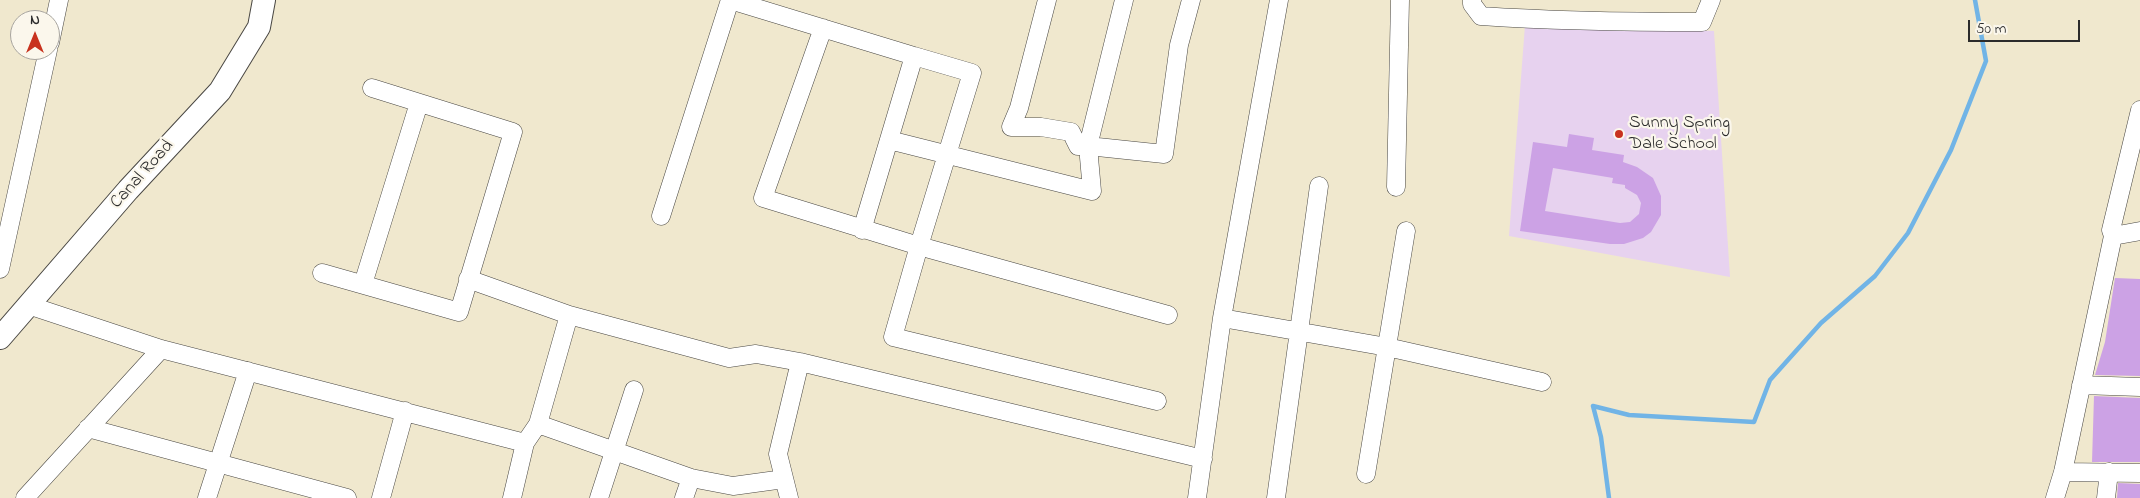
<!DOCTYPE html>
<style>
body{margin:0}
#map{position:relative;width:2140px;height:498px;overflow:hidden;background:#f0e8ce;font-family:"Indie Flower",sans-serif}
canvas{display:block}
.north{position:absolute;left:10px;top:10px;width:50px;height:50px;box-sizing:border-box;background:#fbf7ec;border:1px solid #a8a59f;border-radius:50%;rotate:0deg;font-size:14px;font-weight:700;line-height:20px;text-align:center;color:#2b2b2b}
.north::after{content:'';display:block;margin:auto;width:18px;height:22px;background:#c8321e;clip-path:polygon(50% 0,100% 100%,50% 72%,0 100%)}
.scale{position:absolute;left:1968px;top:20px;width:112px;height:22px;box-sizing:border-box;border:2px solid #2b2b2b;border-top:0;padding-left:6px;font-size:15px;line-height:18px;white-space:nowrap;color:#2b2b2b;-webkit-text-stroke:4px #fbf7ec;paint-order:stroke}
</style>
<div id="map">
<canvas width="2140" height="498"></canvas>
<div class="north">N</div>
<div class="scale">50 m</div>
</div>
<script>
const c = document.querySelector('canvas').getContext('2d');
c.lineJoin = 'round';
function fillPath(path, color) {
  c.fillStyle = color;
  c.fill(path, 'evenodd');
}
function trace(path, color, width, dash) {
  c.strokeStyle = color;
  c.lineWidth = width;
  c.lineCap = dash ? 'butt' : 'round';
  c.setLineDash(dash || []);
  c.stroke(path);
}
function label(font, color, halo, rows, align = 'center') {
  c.font = font + ' "Indie Flower",sans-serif';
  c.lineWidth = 4.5;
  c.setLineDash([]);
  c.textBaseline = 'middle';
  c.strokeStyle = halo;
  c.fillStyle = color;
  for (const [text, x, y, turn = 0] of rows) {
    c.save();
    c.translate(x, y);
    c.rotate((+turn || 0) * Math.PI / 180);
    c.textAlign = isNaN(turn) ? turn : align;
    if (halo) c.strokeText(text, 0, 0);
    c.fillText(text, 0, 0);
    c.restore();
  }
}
const built = new Path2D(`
 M1525 25 1714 31 1730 277 1509 236Z`);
const stream = new Path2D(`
 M1609 498 1601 437 1593 406 1629 415 1754 422 1770 380 1821 323 1875 276 1908 233 1951 150 1986 61 1975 0`);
const building = new Path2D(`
 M1569 134 1594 138 1592 150 1624 155 1623 162 1637 167 1653 178 1661 196V215L1651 232 1643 238 1624 244H1610L1520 231 1533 142 1567 147ZM1553 168 1613 178 1612 183 1625 185V188L1637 195 1641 203 1639 214 1630 222 1620 223 1545 211Z
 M2115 278 2140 279V376L2095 375 2105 342Z
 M2094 396 2140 398V462H2092Z
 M2118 483 2140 484V498H2117Z`);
const minor = new Path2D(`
 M730 0 914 56 862 230
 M1124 0 1088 146 1164 154 1179 45 1191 0
 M1472 0V4L1481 16C1555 21 1629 22 1702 22L1711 0
 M823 28 763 198 919 246 893 337 1157 401
 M50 43 59 0
 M914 56 972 73 919 246 1168 315
 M889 140 1092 191 1088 146H1078L1071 132 1041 127H1011L1019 108 1047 0
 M1396 187 1400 0
 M661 216 730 0
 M2113 236 2111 230 2140 110
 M0 269 48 50
 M322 273 459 312 513 132 372 88
 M468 279 569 315 729 358 756 354 800 362 1203 459
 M363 284 419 103
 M28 305 161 349 525 443
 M1222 318 1387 347 1542 382
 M2081 385 2140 387
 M538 424 691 478 733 486 784 479
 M88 428 347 498
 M2063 472 2140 473
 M1366 474 1406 231
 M25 498 161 349
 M207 498 248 371
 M381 498 405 411
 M512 498 525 443 538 424 569 315
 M599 498 634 390
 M684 498 691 478
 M789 498 778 454 800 362
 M1197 498 1222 318 1279 0
 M1276 498 1319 186
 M2055 498 2063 472 2113 236 2140 231
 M2106 498 2109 472`);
const tertiary = new Path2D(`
 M0 338 128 190 220 91 259 27 264 0`);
const markers = [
 [1619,134,5,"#c8321e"]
];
const poiNames = [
 ["Sunny Spring",1629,124],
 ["Dale School",1629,145]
];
const streetNames = [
 ["Canal Road",143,175,-48]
];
fillPath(built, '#e7d2ef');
trace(stream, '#71b4e6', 4.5);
fillPath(building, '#cca2e5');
trace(minor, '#494743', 19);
trace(tertiary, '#494743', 24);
trace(minor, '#fff', 18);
trace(tertiary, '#fff', 22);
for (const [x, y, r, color] of markers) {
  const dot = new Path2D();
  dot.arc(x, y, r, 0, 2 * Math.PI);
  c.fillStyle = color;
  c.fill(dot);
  trace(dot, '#fbf7ec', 2);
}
label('18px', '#2b2b2b', '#fbf7ec', poiNames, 'left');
label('18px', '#2b2b2b', '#fbf7ec', streetNames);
</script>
